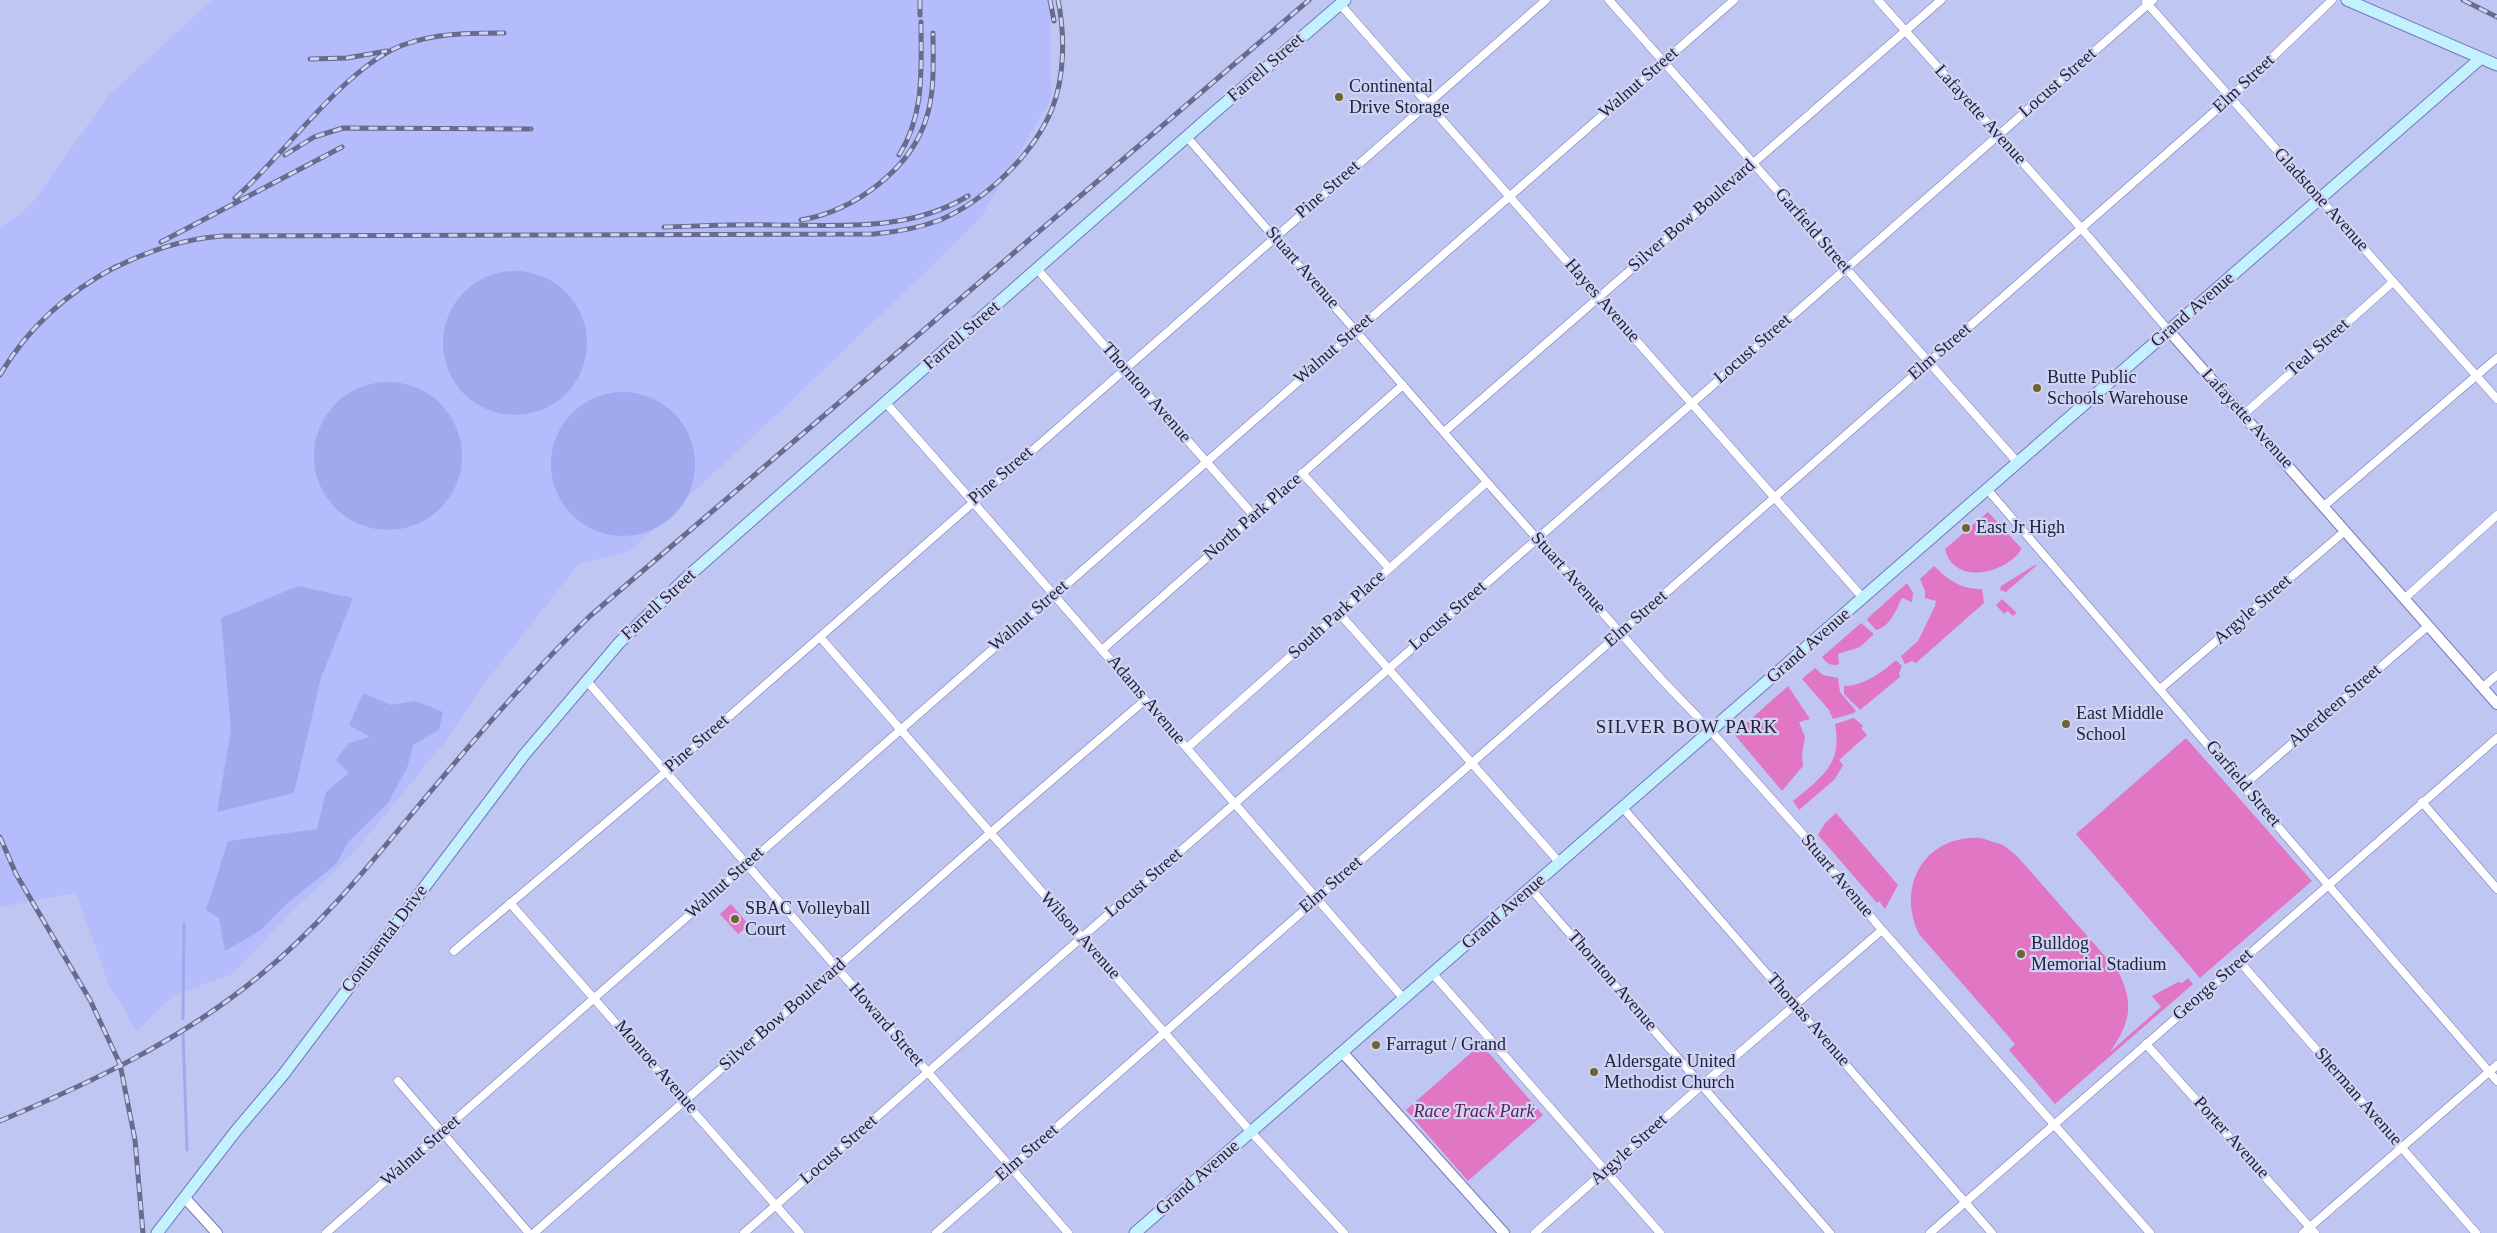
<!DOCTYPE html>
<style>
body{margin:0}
canvas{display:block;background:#c0c6f2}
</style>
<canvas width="2497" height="1233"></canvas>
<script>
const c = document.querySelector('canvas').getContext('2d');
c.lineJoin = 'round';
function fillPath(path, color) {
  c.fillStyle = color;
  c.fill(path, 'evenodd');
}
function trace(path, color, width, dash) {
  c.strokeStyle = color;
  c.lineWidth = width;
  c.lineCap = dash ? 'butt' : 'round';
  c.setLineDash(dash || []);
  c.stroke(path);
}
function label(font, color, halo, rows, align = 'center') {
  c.font = font + ' "Times New Roman",serif';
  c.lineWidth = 4.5;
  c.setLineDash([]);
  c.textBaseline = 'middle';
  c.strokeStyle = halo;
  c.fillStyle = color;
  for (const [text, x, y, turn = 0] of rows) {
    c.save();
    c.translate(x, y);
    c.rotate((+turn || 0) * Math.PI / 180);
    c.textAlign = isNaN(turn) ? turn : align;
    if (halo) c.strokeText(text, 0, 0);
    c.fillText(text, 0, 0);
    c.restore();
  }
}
const built = new Path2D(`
 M212 0H1049L1051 7V99L980 219 787 405 630 551 579 564 490 676 444 743 351 856 293 910 233 974 174 995 137 1031 109 985 76 893 0 907V228L31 205 108 96Z`);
const green = new Path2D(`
 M1988 512 2021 548V550C2005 574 1954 586 1945 549Z
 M2035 565H2037L2006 592 2000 590 2001 586Z
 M1934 566C1948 580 1962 590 1982 589L1984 603 1916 663 1912 661 1905 664 1901 656 1918 641 1935 606 1936 601 1925 598V591L1920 579Z
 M1907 583 1913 593 1912 602 1902 598C1896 610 1890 627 1876 630L1867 620 1868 618Z
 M2002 599 2017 613 2013 616 2008 611 2004 614 1996 605Z
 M1861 623 1873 633V635L1860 647 1838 654 1839 664C1832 667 1826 663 1822 657Z
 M1895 661H1897L1902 666 1899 673 1900 677 1860 710 1844 694V686C1863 686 1881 673 1895 661Z
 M1815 668 1823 675 1838 678 1840 692 1856 711 1854 713 1833 719 1829 710 1802 679Z
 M1788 686 1810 719 1799 722 1805 737 1802 754 1803 766 1782 791 1734 734Z
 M1854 718 1863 726 1861 728 1867 735 1839 760 1843 765 1835 779 1799 810 1793 801C1821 778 1843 764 1835 724Z
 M2186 738 2312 881 2200 978 2076 834Z
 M1836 813 1898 885 1885 909 1879 901 1877 903 1818 835 1825 823Z
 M1981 838 2003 845 2017 856 2118 971C2135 1005 2130 1023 2110 1052L2161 1007 2152 996 2178 982 2182 983 2188 978 2193 984 2055 1104 2009 1050 2015 1044 1919 934C1896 885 1925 835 1981 838Z
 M731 904 749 925 738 934 720 914Z
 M1481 1044 1543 1115 1468 1181 1406 1110Z`);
const water = new Path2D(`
 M443 343a72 72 0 1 1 144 0a72 72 0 1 1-144 0Z
 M314 456a74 74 0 1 1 148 0a74 74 0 1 1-148 0Z
 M551 464a72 72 0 1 1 144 0a72 72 0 1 1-144 0Z
 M298 586 353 598 321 678 294 793 217 812 231 730 221 618Z
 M363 693 391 705 416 701 443 712 439 730 413 745 407 768 388 803 349 841 336 864 285 905 261 930 225 951 219 918 206 910 228 841 317 829 326 792 349 773 336 760 349 743 370 737 349 725Z`);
const stream = new Path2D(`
 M183 1019 184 924
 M183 1033 187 1150`);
const minor = new Path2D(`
 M1609 0 2018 463
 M1878 0 2081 228 2169 331
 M2146 2 2497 399
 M1340 4 1863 598
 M1187 137 1487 482 1662 680 1711 731 1801 832 1882 930 2150 1233
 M1038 270 1254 516
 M886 403C1060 600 1231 800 1404 999
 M2243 415 2393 282
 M1444 432 1941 0
 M1302 473 1389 568
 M1987 489 2497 1081
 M2324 506 2497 358
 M2405 598 2497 515
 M1339 613 1560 863
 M820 637 1251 1132 1344 1233
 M1103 649 1403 385
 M586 680 1068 1233
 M2483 687 2497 675
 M2160 689 2345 531
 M1187 748 1487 482
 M2243 786 2428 626
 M2422 802 2497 889
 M1623 808 1992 1233
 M1531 889 1830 1233
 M510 903 800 1233
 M454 951 667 771 1546 0
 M2240 962 2476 1233
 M1433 974 1660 1233
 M2146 1044 2315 1233
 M398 1081 529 1233
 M326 1233 1734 0
 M534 1233 989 834 1145 700
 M744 1233 2153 0
 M936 1233 2231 97 2332 0
 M1535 1233 1702 1085 1882 930
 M1930 1233 2497 738
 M2303 1233 2497 1065`);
const tertiary = new Path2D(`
 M2169 331 2497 704
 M1343 1053 1504 1233
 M185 1198 217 1233`);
const secondary = new Path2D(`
 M2347 0 2497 65
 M157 1233 235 1132 283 1075 524 755 619 643 686 578 1216 111 1345 0
 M1135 1233 2481 58`);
const rail = new Path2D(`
 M920 0V15
 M1050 0 1054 21
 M2463 0 2497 17
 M310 59 347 58 387 51
 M285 155 314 137 343 128 531 129
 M899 155C925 114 921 69 921 22
 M235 198C285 155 343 68 403 45 436 33 470 33 504 33
 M801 220C854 211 912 169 927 116 935 89 933 61 933 33
 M664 227C701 226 738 224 775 225 842 225 908 232 968 196
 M161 242 342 147
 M112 269C148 251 182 239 222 236L874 234C896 232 919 228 940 220 986 200 1033 155 1052 109 1065 76 1065 34 1058 0
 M0 375C28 327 68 292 117 266
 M0 837 16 874 90 1000 120 1064 135 1140 143 1233
 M0 1121C92 1082 180 1041 258 977 316 930 363 873 410 816 468 747 525 679 590 616L1309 0`);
const markers = [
 [1339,97,5,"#6f6532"],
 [2037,388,5,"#6f6532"],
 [1966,528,5,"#6f6532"],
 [2066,724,5,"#6f6532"],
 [735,919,5,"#6f6532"],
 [2021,954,5,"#6f6532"],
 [1376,1045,5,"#6f6532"],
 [1594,1072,5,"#6f6532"]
];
const streetNames = [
 ["Farrell Street",1266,68,-41],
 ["Walnut Street",1639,83,-41],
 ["Locust Street",2058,83,-41],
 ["Elm Street",2244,84,-43],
 ["Lafayette Avenue",1980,115,48],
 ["Pine Street",1328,190,-41],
 ["Gladstone Avenue",2321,200,48],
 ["Silver Bow Boulevard",1692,216,-41],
 ["Garfield Street",1813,231,49],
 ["Stuart Avenue",1302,268,49],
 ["Hayes Avenue",1602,301,49],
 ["Grand Avenue",2193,310,-41],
 ["Farrell Street",962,336,-41],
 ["Teal Street",2318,348,-42],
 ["Walnut Street",1334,349,-41],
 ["Locust Street",1753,349,-41],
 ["Elm Street",1940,352,-41],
 ["Thornton Avenue",1146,393,49],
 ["Lafayette Avenue",2247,419,48],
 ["Pine Street",1001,476,-41],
 ["North Park Place",1253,517,-41],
 ["Stuart Avenue",1568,573,48],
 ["Farrell Street",659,605,-43],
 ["Argyle Street",2253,610,-41],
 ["South Park Place",1337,615,-42],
 ["Walnut Street",1029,616,-41],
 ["Locust Street",1448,616,-41],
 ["Elm Street",1636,619,-41],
 ["Grand Avenue",1809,646,-41],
 ["Adams Avenue",1146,700,50],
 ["Aberdeen Street",2335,706,-41],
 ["Pine Street",697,744,-41],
 ["Garfield Street",2243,784,50],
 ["Stuart Avenue",1837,876,50],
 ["Walnut Street",725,883,-42],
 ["Locust Street",1144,883,-41],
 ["Elm Street",1331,885,-41],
 ["Grand Avenue",1504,912,-41],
 ["Wilson Avenue",1080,936,48],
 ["Continental Drive",385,939,-53],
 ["Thornton Avenue",1612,981,49],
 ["George Street",2213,985,-41],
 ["Silver Bow Boulevard",783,1015,-41],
 ["Thomas Avenue",1808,1020,49],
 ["Howard Street",886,1025,49],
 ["Monroe Avenue",656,1067,49],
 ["Sherman Avenue",2358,1097,49],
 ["Porter Avenue",2231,1138,48],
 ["Locust Street",839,1150,-41],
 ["Argyle Street",1629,1150,-42],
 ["Walnut Street",421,1151,-41],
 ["Elm Street",1027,1153,-41],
 ["Grand Avenue",1198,1178,-41]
];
const poiNames = [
 ["Continental",1349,87],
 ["Drive Storage",1349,108],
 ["Butte Public",2047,378],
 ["Schools Warehouse",2047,399],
 ["East Jr High",1976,528],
 ["East Middle",2076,714],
 ["School",2076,735],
 ["SBAC Volleyball",745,909],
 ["Court",745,930],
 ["Bulldog",2031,944],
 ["Memorial Stadium",2031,965],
 ["Farragut / Grand",1386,1045],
 ["Aldersgate United",1604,1062],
 ["Methodist Church",1604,1083]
];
const parkNames = [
 ["Race Track Park",1474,1112]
];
const neighbourhoodNames = [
 ["SILVER BOW PARK",1687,728]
];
fillPath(built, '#b4bcfc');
fillPath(green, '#e176c4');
fillPath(water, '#a1a9ee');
trace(stream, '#a1a9ee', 3);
trace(minor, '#7279bd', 9);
trace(tertiary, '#7279bd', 12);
trace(secondary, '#7279bd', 13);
trace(minor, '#fff', 8);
trace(tertiary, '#fff', 10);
trace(secondary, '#c3f2fe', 11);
trace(rail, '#676b8e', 5);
trace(rail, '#d0d4f2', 3, [9]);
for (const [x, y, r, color] of markers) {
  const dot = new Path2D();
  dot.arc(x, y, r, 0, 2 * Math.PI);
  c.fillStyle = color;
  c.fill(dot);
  trace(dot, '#d0d4f2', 2);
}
label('18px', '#20233e', '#d0d4f2', streetNames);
label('18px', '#20233e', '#d0d4f2', poiNames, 'left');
label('italic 18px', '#5e1a4f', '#d0d4f2', parkNames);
c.letterSpacing = '1px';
label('19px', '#20233e', '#d0d4f2', neighbourhoodNames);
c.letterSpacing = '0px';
</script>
